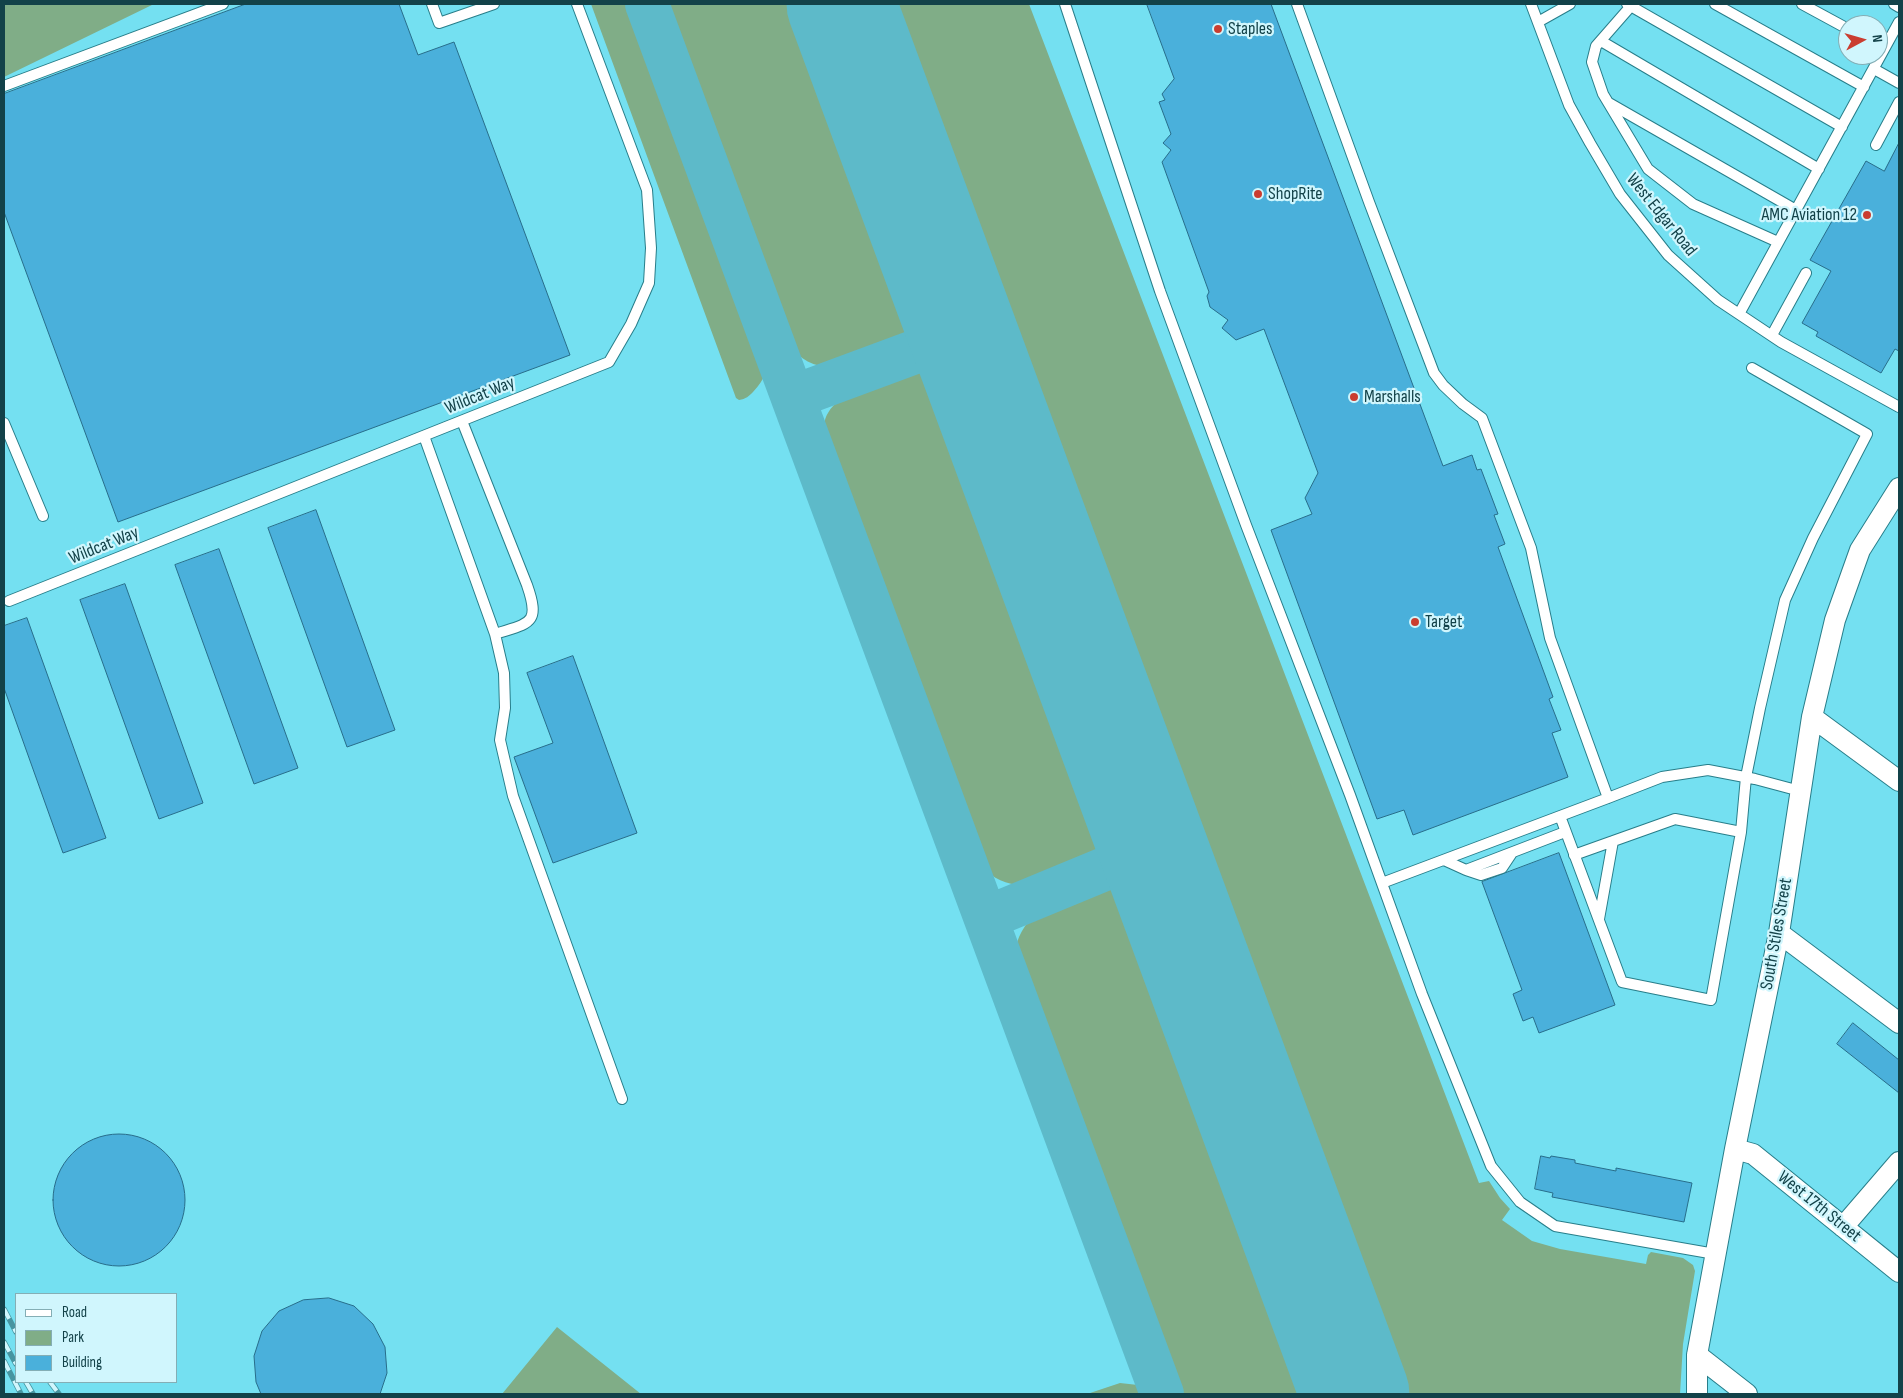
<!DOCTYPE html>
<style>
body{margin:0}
#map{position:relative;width:1903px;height:1398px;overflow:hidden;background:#74e0f1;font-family:"Sofia Sans Condensed",sans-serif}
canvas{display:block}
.frame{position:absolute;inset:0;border:5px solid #134249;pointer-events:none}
.legend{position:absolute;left:15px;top:1293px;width:162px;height:90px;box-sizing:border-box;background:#d0f6fd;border:1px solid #84aeb5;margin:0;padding:6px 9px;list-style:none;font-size:15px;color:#134249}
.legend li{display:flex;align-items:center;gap:10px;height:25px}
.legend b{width:25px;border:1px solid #84aeb5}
.north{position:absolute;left:1838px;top:15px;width:50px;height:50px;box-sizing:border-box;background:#d0f6fd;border:1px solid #84aeb5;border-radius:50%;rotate:84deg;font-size:14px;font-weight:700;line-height:20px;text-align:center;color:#134249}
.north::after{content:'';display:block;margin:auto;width:18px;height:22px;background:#ca3d30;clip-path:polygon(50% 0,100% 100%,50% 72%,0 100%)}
</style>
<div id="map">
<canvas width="1903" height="1398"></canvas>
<div class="frame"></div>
<ul class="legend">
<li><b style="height:6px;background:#fff"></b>Road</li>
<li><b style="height:14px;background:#80ad87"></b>Park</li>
<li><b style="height:14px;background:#4ab0db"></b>Building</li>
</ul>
<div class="north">N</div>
</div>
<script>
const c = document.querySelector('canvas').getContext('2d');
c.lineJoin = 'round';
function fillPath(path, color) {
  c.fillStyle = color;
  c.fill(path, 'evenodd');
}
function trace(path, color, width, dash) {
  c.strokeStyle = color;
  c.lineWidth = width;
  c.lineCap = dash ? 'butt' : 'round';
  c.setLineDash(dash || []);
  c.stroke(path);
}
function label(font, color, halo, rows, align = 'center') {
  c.font = font + ' "Sofia Sans Condensed",sans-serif';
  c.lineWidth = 4.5;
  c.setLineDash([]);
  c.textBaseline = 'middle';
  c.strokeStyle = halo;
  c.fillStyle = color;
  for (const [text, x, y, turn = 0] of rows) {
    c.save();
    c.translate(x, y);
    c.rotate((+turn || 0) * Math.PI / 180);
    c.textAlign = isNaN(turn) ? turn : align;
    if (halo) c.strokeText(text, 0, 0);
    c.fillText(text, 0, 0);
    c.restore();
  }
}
const green = new Path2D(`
 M4 4H154L4 77Z
 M591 4H637L766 350C770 368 765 379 753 392 749 396 746 399 739 400L736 398Z
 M665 4H790L911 329C909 337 904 340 898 344L833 367C814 367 799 360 790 344Z
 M888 4H1029L1479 1183 1489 1181 1500 1198 1510 1209 1502 1220 1532 1241 1560 1249 1646 1264 1648 1255 1651 1252 1683 1258 1693 1265 1695 1271 1683 1344 1680 1394H1403Z
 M918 367 925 368 1103 849 1101 855 1092 861 1026 885C1008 886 994 879 982 867L825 444C819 417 831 403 854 391Z
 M1112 886 1118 889 1305 1394H1178L1168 1367 1014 955C1017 937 1024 924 1037 913Z
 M557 1327 641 1394H502Z
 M1120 1383 1138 1385 1153 1394H1087Z`);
const taxiway = new Path2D(`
 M647 4 1162 1394
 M793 397 963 334
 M986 918 1153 849`);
const runway = new Path2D(`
 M841 4 1355 1394`);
const building = new Path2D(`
 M246 4H399L418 55 454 42 570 355 118 522 4 212V94Z
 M1147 4H1271L1443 466 1472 455 1477 470 1481 469 1498 514 1494 515 1505 544 1498 547 1553 697 1549 699 1561 730 1552 733 1568 777 1413 835 1404 810 1377 819 1271 530 1312 514 1305 498 1318 473 1264 329 1236 340 1222 328 1228 320 1210 307 1207 296 1209 292 1162 162 1171 150 1163 143 1171 134 1159 102 1165 100 1162 94 1174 79Z
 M1899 143V351L1895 349 1881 373 1816 336 1818 332 1802 323 1831 271 1810 260 1866 161 1884 171Z
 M316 510 395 730 347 747 268 528Z
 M219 549 298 768 254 784 175 565Z
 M125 584 203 803 159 819 80 600Z
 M27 618 106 838 63 853 4 688V626Z
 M573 656 637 833 553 863 514 757 553 743 527 673Z
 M1559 853 1615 1005 1539 1033 1533 1017 1523 1021 1513 994 1522 990 1482 882Z
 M1853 1023 1899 1060V1093L1837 1044Z
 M53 1200a66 66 0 1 1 132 0a66 66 0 1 1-132 0Z
 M1541 1156 1550 1158 1551 1156 1575 1160V1163L1616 1171V1168L1692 1183 1684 1222 1552 1197 1553 1193 1535 1189Z
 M329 1298 354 1306 373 1324 385 1347 387 1373 380 1394H261L256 1382 254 1356 262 1331 279 1311 303 1300Z`);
const service = new Path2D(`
 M432 4 439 23 494 4
 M1065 4 1160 291 1246 525 1350 795 1422 994 1491 1166 1520 1202 1555 1226 1715 1254
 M1297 4 1369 202 1434 373 1443 385 1463 404 1482 418 1531 548 1550 638 1608 798 1662 777 1708 770 1755 779 1800 791
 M1531 4 1569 105 1590 143 1620 194 1668 255 1718 300 1781 342 1899 407
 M1627 4 1842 127
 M1715 4 1864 87
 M1802 4 1848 29
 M1894 4 1899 7
 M1631 6 1596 46 1592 62 1603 94 1648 169 1693 204 1778 242
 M1538 22 1570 4
 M1601 41 1819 169
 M1874 69 1899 83
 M4 86 223 4
 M1609 103 1796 210
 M1876 145 1899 102
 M1739 314 1899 22
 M1772 335 1806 273
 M462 421 527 585C541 625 529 623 495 634
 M4 423 43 516
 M424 436 495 634 504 673 505 708 500 740 513 796 622 1099
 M9 601 609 362 631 324 649 283 651 248 647 190 577 4
 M1560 816 1622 982 1711 1000 1741 832 1746 777 1760 708 1785 600 1813 538 1867 434 1752 368
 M1574 855 1675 819 1741 832
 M1444 860 1466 870 1565 832
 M1466 870 1481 875 1502 868 1512 853
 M1382 883 1608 798
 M1599 919 1613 841`);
const minor = new Path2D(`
 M1812 717 1899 781
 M1779 933 1899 1023
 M1735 1149 1753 1154 1899 1272
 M1843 1227 1899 1162
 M1697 1355 1747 1394
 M1697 1394V1355L1735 1149 1779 933 1812 717 1835 620 1860 550 1899 488`);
const rail = new Path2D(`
 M4 1309 16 1332
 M4 1342 16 1364
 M4 1361 21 1394
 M26 1382 33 1394
 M50 1382 59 1394`);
const markers = [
 [1218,29,5,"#ca3d30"],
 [1258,194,5,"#ca3d30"],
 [1867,215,5,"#ca3d30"],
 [1354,397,5,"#ca3d30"],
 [1415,622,5,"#ca3d30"]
];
const poiNames = [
 ["Staples",1228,29],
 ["ShopRite",1268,194],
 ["AMC Aviation 12",1857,215,"right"],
 ["Marshalls",1364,397],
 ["Target",1425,622]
];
const streetNames = [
 ["West Edgar Road",1661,215,51],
 ["Wildcat Way",480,396,-22],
 ["Wildcat Way",104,546,-22],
 ["South Stiles Street",1777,934,-80],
 ["West 17th Street",1819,1207,39]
];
fillPath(green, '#80ad87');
trace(taxiway, '#5dbac9', 44);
trace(runway, '#5dbac9', 109);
fillPath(building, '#4ab0db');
trace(building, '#286d8a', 1);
trace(service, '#287e8a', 12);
trace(minor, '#287e8a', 22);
trace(service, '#fff', 10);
trace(minor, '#fff', 20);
trace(rail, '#4695a1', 5.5);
trace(rail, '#d0f6fd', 4, [11]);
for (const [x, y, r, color] of markers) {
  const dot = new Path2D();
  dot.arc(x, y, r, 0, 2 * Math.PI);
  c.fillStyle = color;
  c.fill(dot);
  trace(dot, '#d0f6fd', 2);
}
label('18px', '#134249', '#d0f6fd', poiNames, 'left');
label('18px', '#134249', '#d0f6fd', streetNames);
</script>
